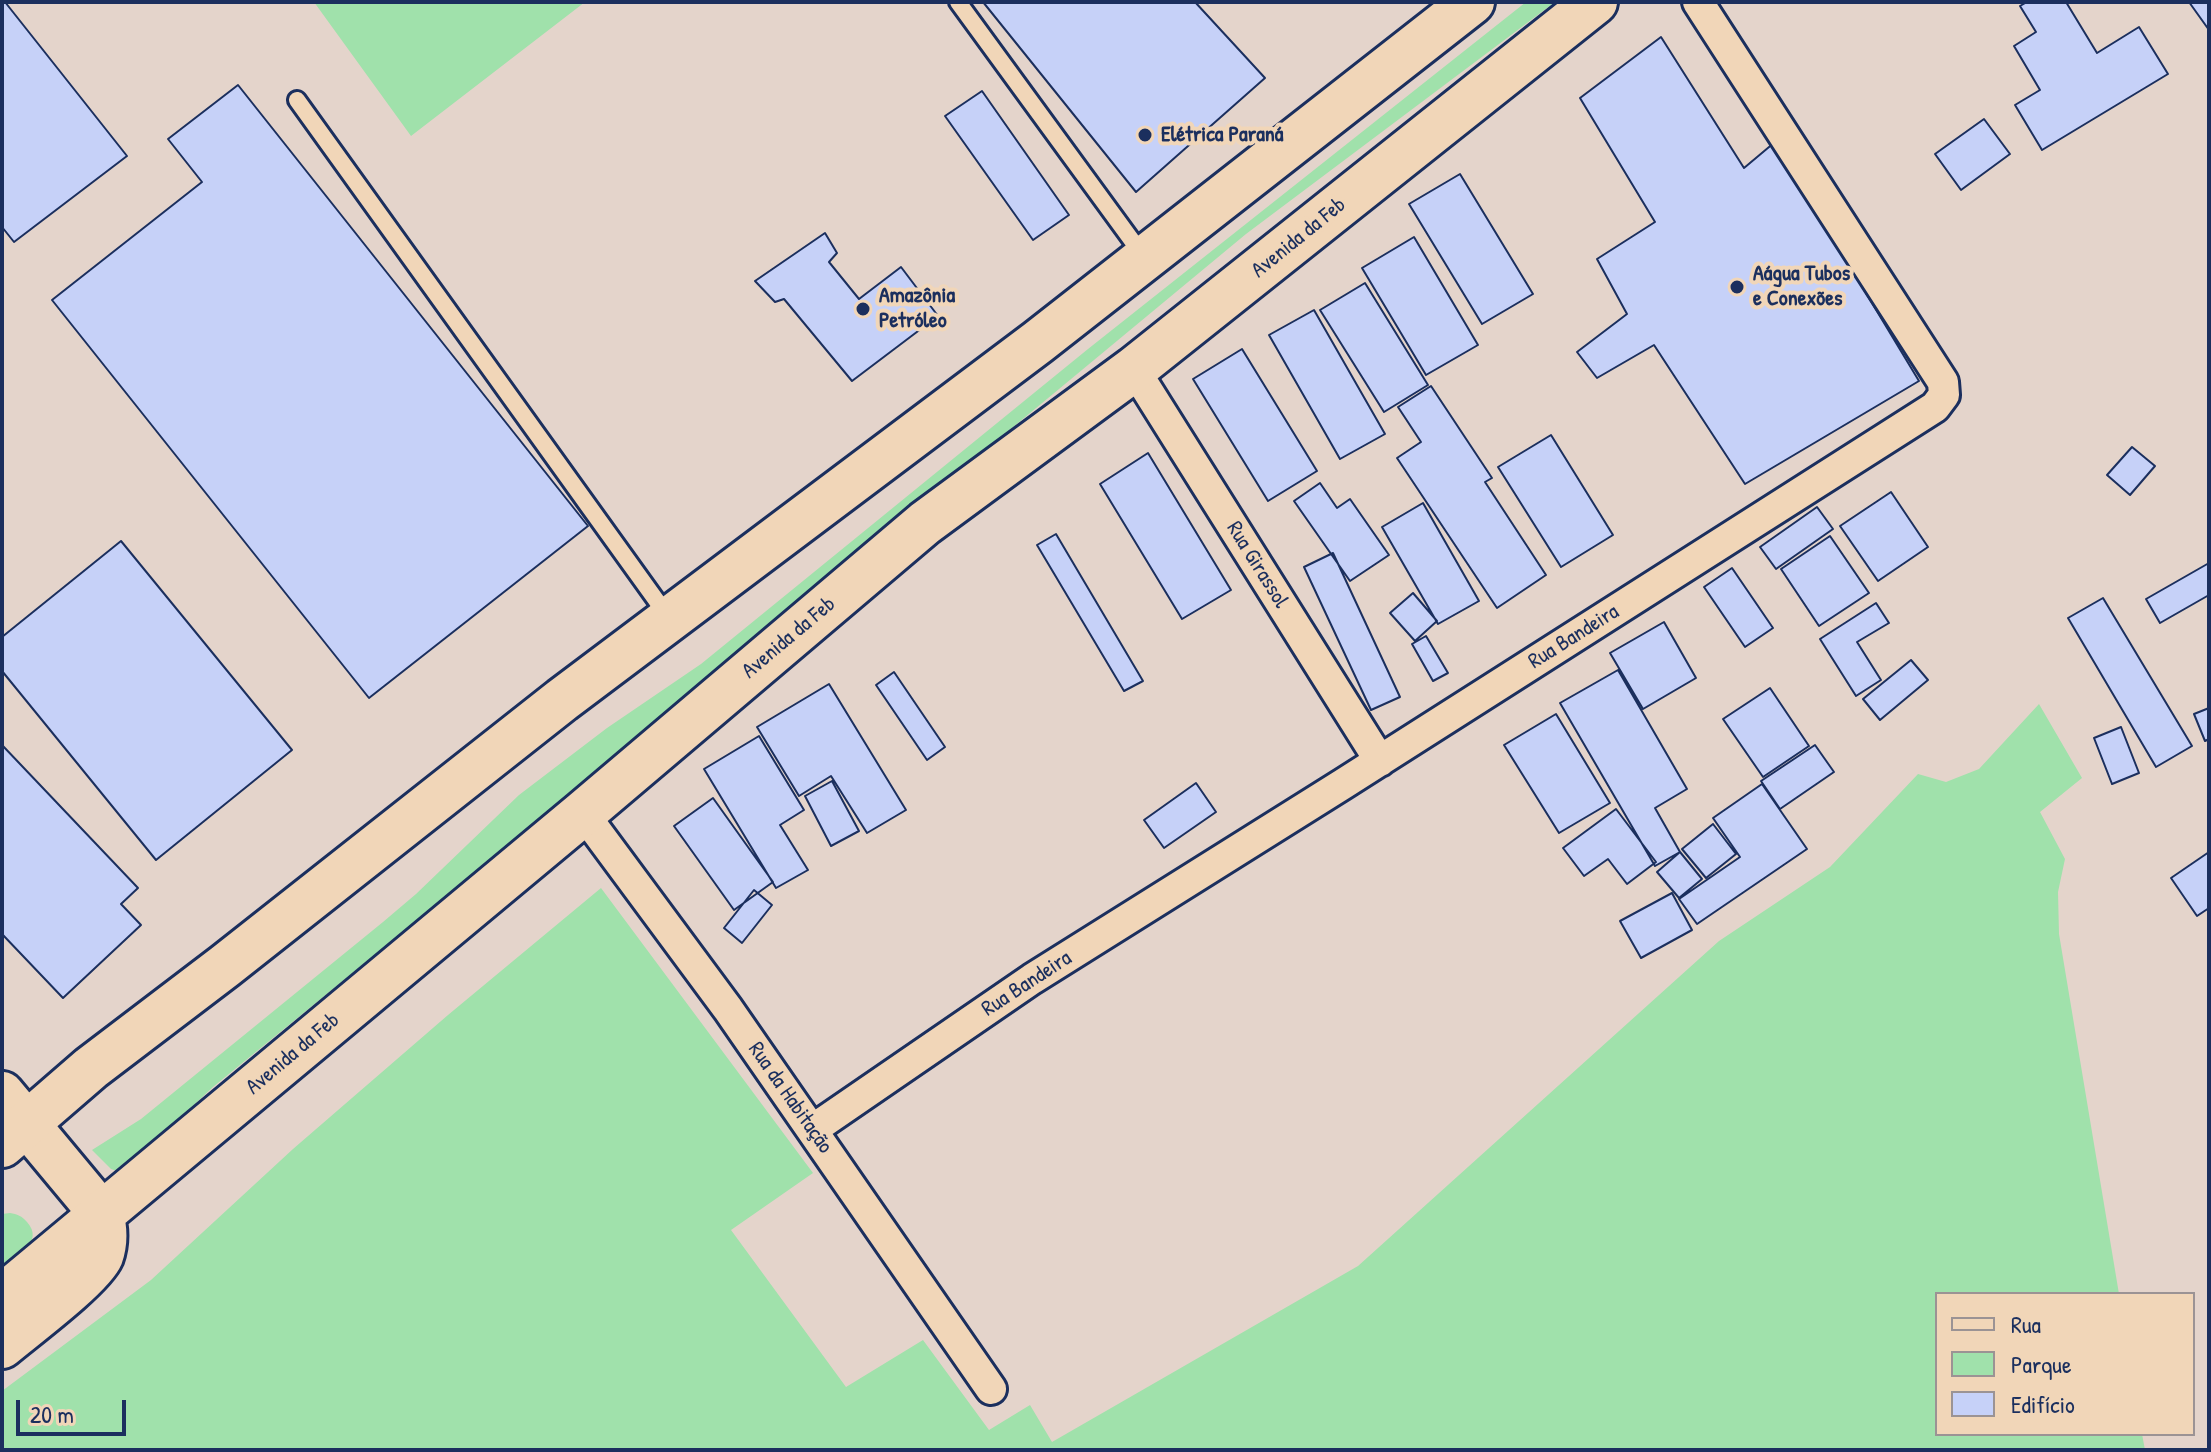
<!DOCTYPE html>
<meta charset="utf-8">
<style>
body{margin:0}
#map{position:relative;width:2211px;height:1452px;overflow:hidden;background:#e4d4cb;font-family:"Patrick Hand",sans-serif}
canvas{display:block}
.frame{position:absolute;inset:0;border:4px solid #1b2f5e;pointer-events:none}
.legend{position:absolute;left:1935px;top:1292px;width:260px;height:144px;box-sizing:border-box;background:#f1d6b8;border:2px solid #9b9394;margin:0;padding:10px 14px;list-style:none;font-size:24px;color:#1b2f5e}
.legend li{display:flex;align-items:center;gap:16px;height:40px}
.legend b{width:40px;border:2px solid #9b9394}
.scale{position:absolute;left:16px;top:1400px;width:110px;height:36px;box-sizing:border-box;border:4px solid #1b2f5e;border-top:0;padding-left:10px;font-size:24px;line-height:28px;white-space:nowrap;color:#1b2f5e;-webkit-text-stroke:6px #f1d6b8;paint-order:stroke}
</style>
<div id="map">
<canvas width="2211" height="1452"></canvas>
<div class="frame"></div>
<ul class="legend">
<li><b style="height:10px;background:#f1d6b8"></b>Rua</li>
<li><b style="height:22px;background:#a0e1ab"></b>Parque</li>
<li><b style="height:22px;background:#c6d1f8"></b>Edifício</li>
</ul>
<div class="scale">20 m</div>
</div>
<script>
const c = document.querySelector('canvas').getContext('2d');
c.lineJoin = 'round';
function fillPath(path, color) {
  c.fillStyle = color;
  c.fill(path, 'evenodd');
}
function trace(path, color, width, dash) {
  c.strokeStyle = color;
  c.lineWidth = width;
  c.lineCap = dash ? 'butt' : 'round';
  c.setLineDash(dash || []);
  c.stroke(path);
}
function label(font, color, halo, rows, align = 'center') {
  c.font = font + ' "Patrick Hand",sans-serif';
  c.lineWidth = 8;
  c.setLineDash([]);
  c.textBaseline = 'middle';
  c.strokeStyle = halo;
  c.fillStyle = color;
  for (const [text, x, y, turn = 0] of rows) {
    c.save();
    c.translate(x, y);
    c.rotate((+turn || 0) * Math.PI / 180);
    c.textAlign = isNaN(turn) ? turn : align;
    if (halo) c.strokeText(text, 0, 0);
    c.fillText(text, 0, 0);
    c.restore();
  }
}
const green = new Path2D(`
 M314 2H585L411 136Z
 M1526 2H1555L1246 234 784 617 635 737 588 784 522 841 443 899 213 1087 128 1167 120 1172 111 1169 92 1150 141 1119 383 922 416 894 519 795 607 728 701 664 1088 349Z
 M2039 704 2082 778 2040 812 2065 859 2058 892 2059 934 2119 1294H1937V1434H2142L2145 1450H2V1391L151 1280 293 1149 448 1015 601 888 813 1173 731 1230 846 1387 923 1340 989 1430 1030 1405 1052 1442 1358 1266 1719 941 1830 867 1918 774 1946 782 1979 769Z
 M10 1213C17 1214 22 1216 27 1222 45 1242 16 1258 2 1268V1214Z`);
const building = new Path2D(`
 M2 2H5L127 156 14 242 2 227Z
 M983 2H1195L1265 78 1136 192Z
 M2027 2H2066L2097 53 2139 27 2168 74 2042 150 2015 105 2040 90 2014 46 2036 32 2020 6Z
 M2189 2H2209V30Z
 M1661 37 1744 168 1775 142 1919 381 1745 484 1654 345 1597 378 1577 352 1627 314 1597 259 1655 222 1580 98Z
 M238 85 588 526 369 698 52 300 202 182 168 139Z
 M982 91 1069 215 1033 240 945 116Z
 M1984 119 2010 154 1961 190 1935 154Z
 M1460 174 1533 294 1482 324 1409 204Z
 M825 233 837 253 829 262 859 299 901 267 938 316 852 381 784 299 775 302 755 281Z
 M1414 237 1478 345 1426 375 1362 268Z
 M1365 283 1428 385 1384 412 1320 310Z
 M1314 310 1385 434 1340 459 1269 335Z
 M1242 349 1317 471 1268 501 1193 379Z
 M1431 386 1492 478 1485 482 1546 575 1497 608 1397 458 1421 442 1398 407Z
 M1551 435 1613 535 1561 567 1498 467Z
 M2132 447 2155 466 2130 495 2107 475Z
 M1148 453 1231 590 1182 619 1100 484Z
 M1320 483 1337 508 1350 499 1389 555 1350 581 1294 501Z
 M1891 492 1928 547 1878 581 1840 526Z
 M1423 503 1479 601 1438 624 1382 527Z
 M1817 507 1833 529 1776 569 1760 547Z
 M1056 534 1143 681 1124 691 1037 545Z
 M1830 536 1869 593 1819 626 1781 569Z
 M121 541 292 750 156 860 2 671V637Z
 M1333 553 1400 697 1371 710 1304 567Z
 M2209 563V595L2160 623 2146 599Z
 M1732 568 1773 628 1745 647 1704 587Z
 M1413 593 1437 621 1415 641 1390 613Z
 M2103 598 2192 746 2156 767 2068 618Z
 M1876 603 1889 623 1857 642 1881 680 1856 696 1820 639Z
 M1664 622 1696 678 1643 709 1610 653Z
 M1426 636 1448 673 1433 681 1412 644Z
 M1911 660 1928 680 1880 720 1863 699Z
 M1618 670 1687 789 1655 808 1680 852 1655 866 1560 703Z
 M894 672 945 747 927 760 876 685Z
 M829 684 906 810 867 833 831 776 799 796 757 727Z
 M1770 688 1809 746 1763 777 1723 719Z
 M2209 708V739L2205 741 2194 714Z
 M1556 714 1610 803 1559 833 1504 745Z
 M2121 727 2139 773 2112 784 2094 738Z
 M759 736 804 810 780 825 808 870 776 888 704 769Z
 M2 745 138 888 121 904 141 925 63 998 2 934Z
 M1815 745 1834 772 1780 809 1761 781Z
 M832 781 859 831 831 846 805 796Z
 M1196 783 1216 812 1164 848 1144 820Z
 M1762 784 1807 849 1697 924 1679 899 1740 857 1713 818Z
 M713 798 773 882 734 910 674 826Z
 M1616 809 1656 862 1627 884 1608 859 1584 876 1563 848Z
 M1713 824 1736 854 1706 878 1682 849Z
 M1680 852 1702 879 1679 898 1657 872Z
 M2209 852V908L2197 916 2171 878Z
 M754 890 772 905 742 943 724 928Z
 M1672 893 1692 930 1641 958 1620 921Z`);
const lane = new Path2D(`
 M958 2 1144 257
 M297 100 669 618`);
const street = new Path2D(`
 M1134 369 1380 761
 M583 813 728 1009 991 1389
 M812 1130 1032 979 1343 784 1935 407 1944 395 1943 382 1698 2`);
const secondary = new Path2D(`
 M2 1094 101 1213`);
const primary = new Path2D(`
 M2 1145 91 1068 225 966 562 700 1038 342 1472 2
 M2 1297 583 813 925 523 1134 369 1595 2
 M2 1346C22 1329 92 1277 101 1256 106 1242 105 1227 101 1213`);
const markers = [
 [1145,135,8,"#1b2f5e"],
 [1737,287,8,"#1b2f5e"],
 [863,309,8,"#1b2f5e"]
];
const poiNames = [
 ["Elétrica Paraná",1161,135],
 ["Aágua Tubos",1753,274],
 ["e Conexões",1753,299],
 ["Amazônia",879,296],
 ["Petróleo",879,321]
];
const streetNames = [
 ["Avenida da Feb",1299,238,-39],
 ["Rua Girassol",1257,565,58],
 ["Rua Bandeira",1574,637,-32],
 ["Avenida da Feb",789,638,-40],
 ["Rua Bandeira",1027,984,-33],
 ["Avenida da Feb",293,1054,-40],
 ["Rua da Habitação",790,1098,55]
];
fillPath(green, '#a0e1ab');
fillPath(building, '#c6d1f8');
trace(building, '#1b2f5e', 2);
trace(lane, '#1b2f5e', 22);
trace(street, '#1b2f5e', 36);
trace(secondary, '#1b2f5e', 50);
trace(primary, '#1b2f5e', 50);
trace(lane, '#f1d6b8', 16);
trace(street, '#f1d6b8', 30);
trace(secondary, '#f1d6b8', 44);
trace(primary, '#f1d6b8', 44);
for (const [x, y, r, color] of markers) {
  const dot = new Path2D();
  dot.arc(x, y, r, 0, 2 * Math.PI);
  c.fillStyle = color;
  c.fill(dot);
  trace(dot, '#f1d6b8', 3);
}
label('bold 22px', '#1b2f5e', '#f1d6b8', poiNames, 'left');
label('22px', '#1b2f5e', '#f1d6b8', streetNames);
</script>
